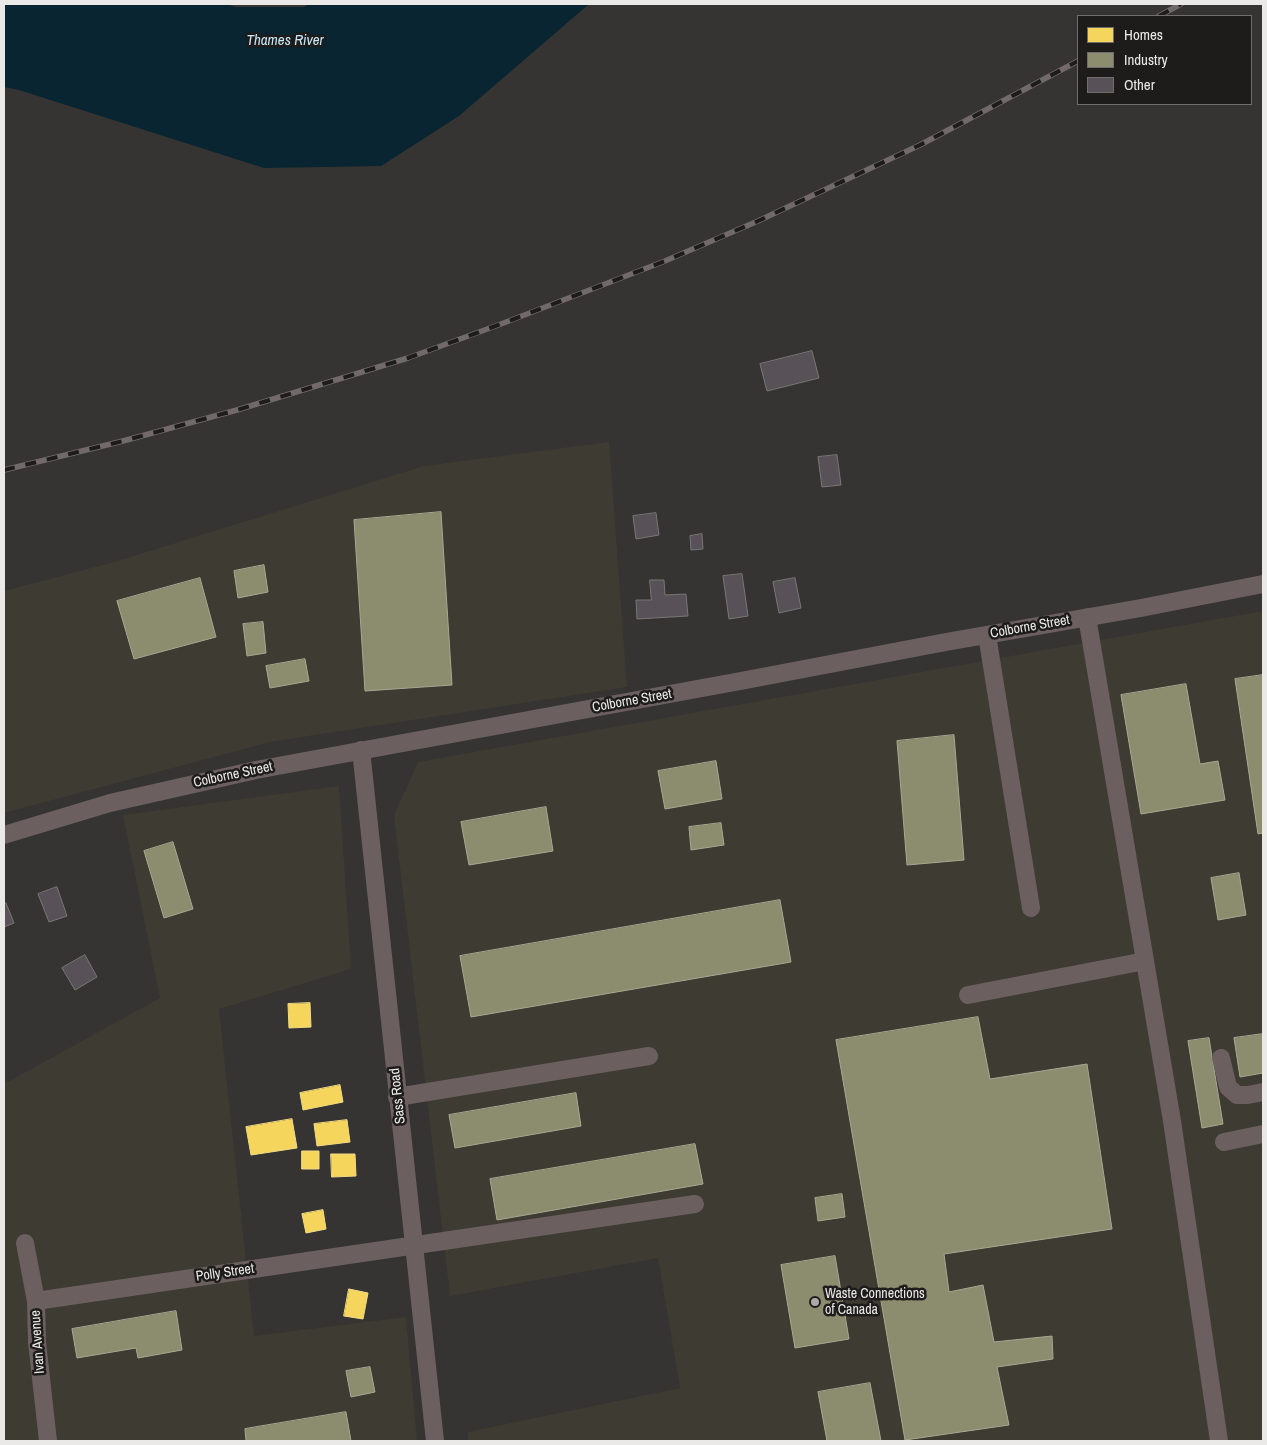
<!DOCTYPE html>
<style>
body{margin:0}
#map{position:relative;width:1267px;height:1445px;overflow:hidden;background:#353432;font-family:"Archivo Narrow",sans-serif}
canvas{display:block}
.frame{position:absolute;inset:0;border:5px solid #eae9e7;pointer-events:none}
.legend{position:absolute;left:1077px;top:15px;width:175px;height:90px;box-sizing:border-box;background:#1d1c1b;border:1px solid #6f6e6d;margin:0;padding:6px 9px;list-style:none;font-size:15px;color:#eae9e7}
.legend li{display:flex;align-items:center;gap:10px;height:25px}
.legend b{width:25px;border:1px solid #6f6e6d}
</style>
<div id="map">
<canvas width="1267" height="1445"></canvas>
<div class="frame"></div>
<ul class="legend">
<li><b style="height:14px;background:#f6d55c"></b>Homes</li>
<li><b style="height:14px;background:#8c8c6e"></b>Industry</li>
<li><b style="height:14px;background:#585157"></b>Other</li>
</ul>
</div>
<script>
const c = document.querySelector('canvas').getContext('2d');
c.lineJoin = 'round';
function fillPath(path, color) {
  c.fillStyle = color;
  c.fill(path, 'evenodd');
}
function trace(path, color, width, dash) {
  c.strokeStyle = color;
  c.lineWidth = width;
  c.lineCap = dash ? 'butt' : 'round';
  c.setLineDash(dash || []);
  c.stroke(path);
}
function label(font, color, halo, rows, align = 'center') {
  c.font = font + ' "Archivo Narrow",sans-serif';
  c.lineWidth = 5;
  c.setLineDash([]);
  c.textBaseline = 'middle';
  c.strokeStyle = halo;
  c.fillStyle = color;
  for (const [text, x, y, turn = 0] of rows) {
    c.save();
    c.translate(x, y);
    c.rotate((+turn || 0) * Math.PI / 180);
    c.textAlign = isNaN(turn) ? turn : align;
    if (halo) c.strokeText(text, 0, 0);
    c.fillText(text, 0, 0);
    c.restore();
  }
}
const built = new Path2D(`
 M609 442 627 687 270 742 4 813V591L114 562 424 466Z
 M1263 611V1441H468V1432L680 1388 658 1258 450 1296 394 815 418 762Z
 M339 786 351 969 219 1009 254 1336 406 1317 417 1441H4V1084L160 998 123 815Z`);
const water = new Path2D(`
 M4 4H226L236 7H304L309 4H589L459 116 381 166 264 168 19 90 4 87Z`);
const homes = new Path2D(`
 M310 1003 311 1027 289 1028 288 1004Z
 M340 1085 343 1102 303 1110 300 1093Z
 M292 1119 297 1148 251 1155 246 1127Z
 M347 1120 350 1142 317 1146 314 1124Z
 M302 1151H319V1169H302Z
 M331 1154H355L356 1176 332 1177Z
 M323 1210 326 1229 306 1233 302 1214Z
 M349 1289 368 1293 363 1319 344 1316Z`);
const industry = new Path2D(`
 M441 512 452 685 365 691 354 520Z
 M264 565 268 592 238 598 234 571Z
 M200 578 216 637 134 659 117 601Z
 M263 622 266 653 247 656 243 624Z
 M305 659 309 681 270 688 266 666Z
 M1263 675V833L1258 834 1235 679Z
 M1186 684 1200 764 1218 761 1225 800 1141 814 1121 695Z
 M954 735 964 860 907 865 897 741Z
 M716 761 722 799 665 809 658 771Z
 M546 807 553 851 469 865 461 822Z
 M721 823 724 845 691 850 689 827Z
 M173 842 193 909 164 918 144 851Z
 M1239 873 1246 915 1218 920 1211 878Z
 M780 900 791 962 471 1017 460 956Z
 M978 1017 990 1079 1087 1064 1112 1229 944 1254 949 1292 983 1285 994 1342 1052 1336 1053 1359 997 1367 1009 1425 905 1440 836 1040Z
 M1263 1034V1073L1240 1077 1234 1038Z
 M1209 1038 1223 1124 1202 1128 1188 1041Z
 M576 1093 581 1126 455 1148 449 1115Z
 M695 1144 703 1184 497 1220 490 1179Z
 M842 1194 845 1217 818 1221 815 1198Z
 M835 1256 849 1339 795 1348 781 1265Z
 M176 1311 182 1350 138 1358 136 1348 77 1358 72 1329Z
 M370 1367 375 1392 351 1397 346 1371Z
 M870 1383 881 1441H827L818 1392Z
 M346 1412 351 1441H246L245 1429Z`);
const building = new Path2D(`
 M812 351 819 378 767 391 760 364Z
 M837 455 841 485 822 487 818 457Z
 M656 513 659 535 636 539 633 516Z
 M702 534 703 549 691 550 690 536Z
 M742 574 748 616 729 619 723 576Z
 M795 578 801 608 779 613 773 582Z
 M650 580H664L665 595 686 594 688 616 637 619 636 600H651Z
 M57 887 67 916 49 922 38 894Z
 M6 903 14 923 4 927V904Z
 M85 955 97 977 75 990 62 968Z`);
const minor = new Path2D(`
 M1087 617 1172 1121 1219 1441
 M987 635 1031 908
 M361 750 435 1441
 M4 835 110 803 256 770 746 680 946 642 1141 608 1263 584
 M968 995 1145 961
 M1221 1058 1228 1087 1237 1095H1248L1263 1092
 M397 1097 649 1056
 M1224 1142 1263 1134
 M25 1243 36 1301 37 1342 48 1441
 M36 1301 695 1204`);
const rail = new Path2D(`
 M1159 16 1181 4
 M4 470 123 441 237 410 408 358 501 324 665 261 758 221 920 145 1078 61`);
const markers = [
 [815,1302,5,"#abaaa8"]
];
const streetNames = [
 ["Colborne Street",1030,627,-10],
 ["Colborne Street",632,701,-10],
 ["Colborne Street",233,775,-12],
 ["Sass Road",398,1096,-96],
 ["Polly Street",225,1273,-8],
 ["Ivan Avenue",38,1342,-94]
];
const poiNames = [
 ["Waste Connections",825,1294],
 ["of Canada",825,1310]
];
const waterNames = [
 ["Thames River",285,41]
];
fillPath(built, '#3d3b32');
fillPath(water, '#082531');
fillPath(homes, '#f6d55c');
trace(homes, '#f2db86', 1);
fillPath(industry, '#8c8c6e');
trace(industry, '#a8a892', 1);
fillPath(building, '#585157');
trace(building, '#787777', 1);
trace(minor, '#6c5f60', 18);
trace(rail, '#716a69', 5.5);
trace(rail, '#1d1c1b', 4, [11]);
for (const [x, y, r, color] of markers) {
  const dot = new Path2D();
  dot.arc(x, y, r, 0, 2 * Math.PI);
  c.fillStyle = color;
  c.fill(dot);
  trace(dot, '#1d1c1b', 2);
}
label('14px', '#eae9e7', '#1d1c1b', streetNames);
label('14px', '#eae9e7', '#1d1c1b', poiNames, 'left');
label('italic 15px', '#c6e7f7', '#1d1c1b', waterNames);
</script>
